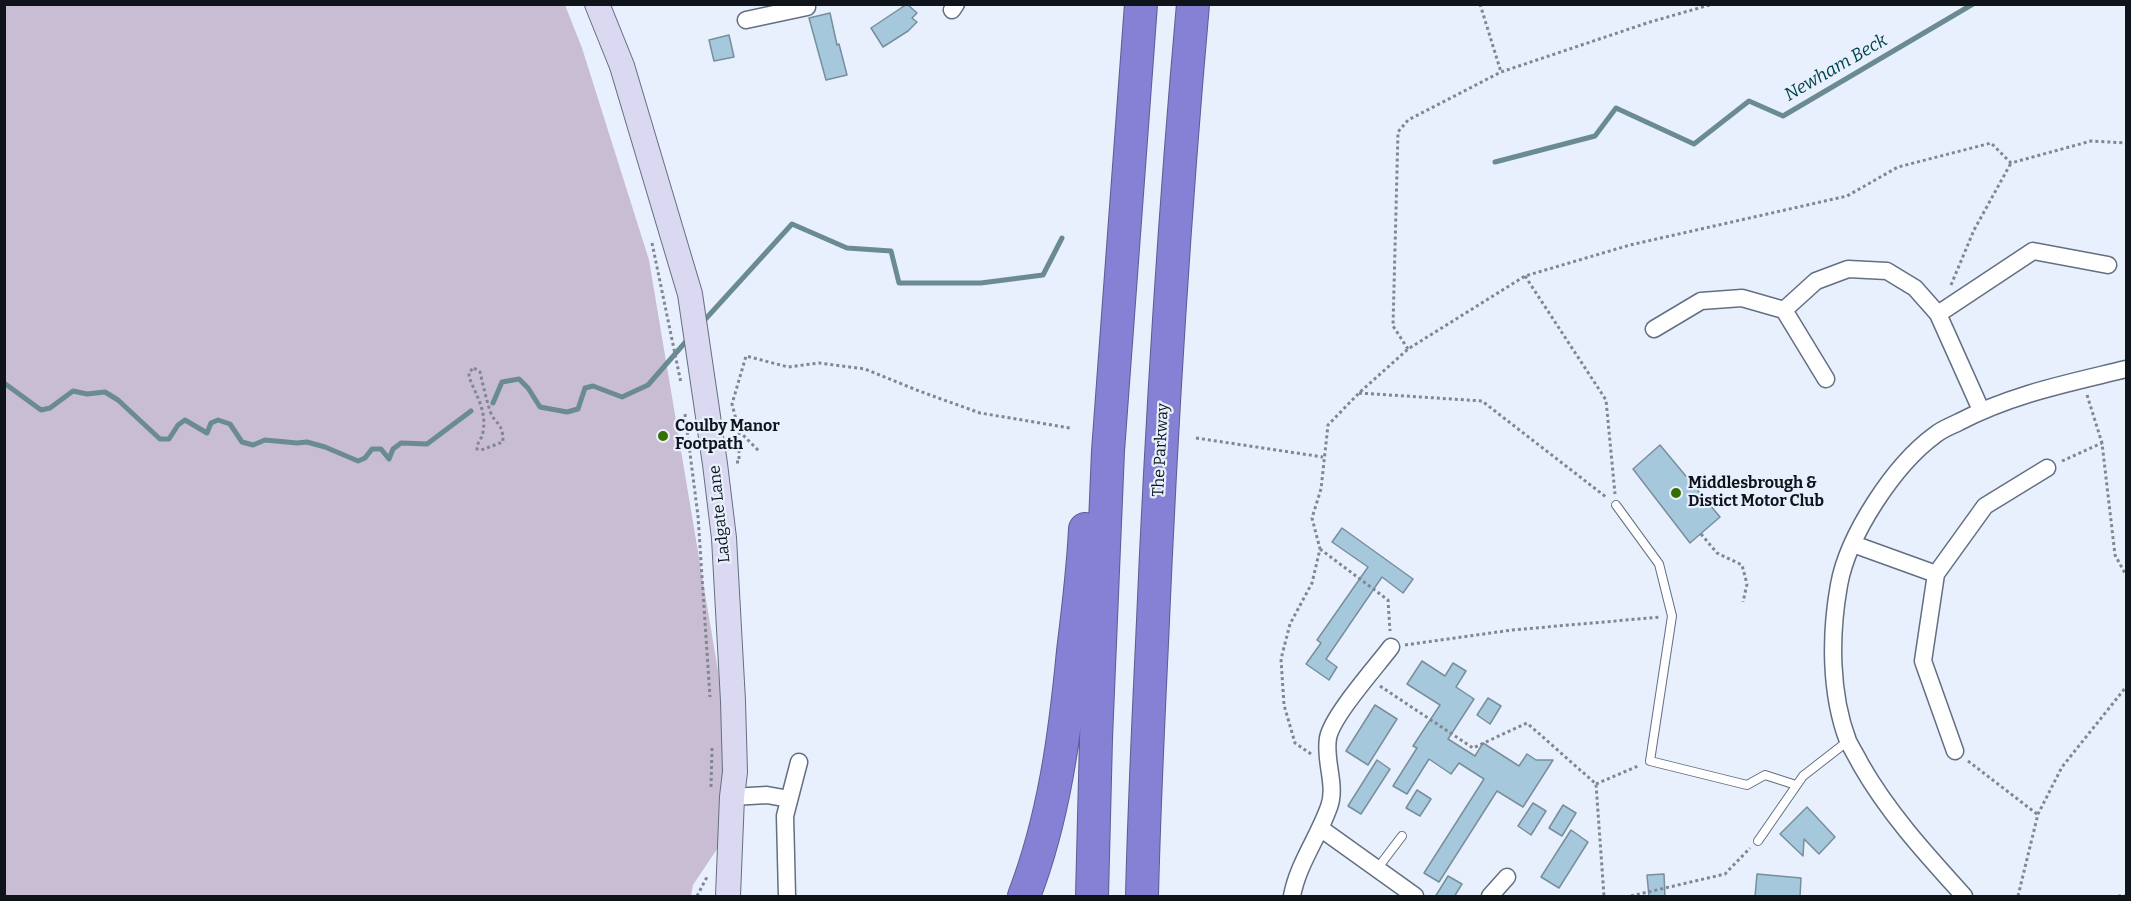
<!DOCTYPE html>
<style>
body{margin:0}
#map{position:relative;width:2131px;height:901px;overflow:hidden;background:#e8f0fd;font-family:Bitter,serif}
canvas{display:block}
.frame{position:absolute;inset:0;border:6px solid #0f141b;pointer-events:none}
</style>
<div id="map">
<canvas width="2131" height="901"></canvas>
<div class="frame"></div>
</div>
<script>
const c = document.querySelector('canvas').getContext('2d');
c.lineJoin = 'round';
function fillPath(path, color) {
  c.fillStyle = color;
  c.fill(path, 'evenodd');
}
function trace(path, color, width, dash) {
  c.strokeStyle = color;
  c.lineWidth = width;
  c.lineCap = dash ? 'butt' : 'round';
  c.setLineDash(dash || []);
  c.stroke(path);
}
function label(font, color, halo, rows, align = 'center') {
  c.font = font + ' Bitter,serif';
  c.lineWidth = 4.5;
  c.setLineDash([]);
  c.textBaseline = 'middle';
  c.strokeStyle = halo;
  c.fillStyle = color;
  for (const [text, x, y, turn = 0] of rows) {
    c.save();
    c.translate(x, y);
    c.rotate((+turn || 0) * Math.PI / 180);
    c.textAlign = isNaN(turn) ? turn : align;
    if (halo) c.strokeText(text, 0, 0);
    c.fillText(text, 0, 0);
    c.restore();
  }
}
const green = new Path2D(`
 M5 5H565L582 48 649 260 735 772 719 846 693 885 691 896H5Z`);
const stream = new Path2D(`
 M1495 162 1595 136 1616 108 1694 144 1749 101 1783 116 1973 4
 M701 324 792 224 847 248 891 251 899 283H981L1043 275 1062 238
 M4 383 41 410 50 408 73 391 87 394 105 392 118 400 160 439H169L178 425 185 420 207 433 211 423 218 420 230 424 242 442 253 445 265 440 297 443 307 442 325 447 358 461 365 458 372 449H381L389 459 393 449 401 443 427 444 471 411
 M493 403 502 382 519 379 528 388 540 407 567 412 578 409 585 388 593 386 622 397 648 385 689 338`);
const building = new Path2D(`
 M907 4 917 13 912 18 917 22 908 31 883 47 871 28Z
 M830 13 837 45 839 44 847 75 826 80 809 18Z
 M729 35 734 57 714 61 709 40Z
 M1660 445 1720 517 1690 543 1633 469Z
 M1342 528 1413 579 1403 593 1382 577 1326 659 1337 667 1329 680 1306 664 1321 643 1317 640 1368 567 1332 542Z
 M1422 661 1445 676 1453 663 1466 671 1456 687 1474 699 1448 739 1475 756 1483 743 1519 766 1527 754 1536 760H1553L1523 807 1497 791 1439 882 1424 873 1484 779 1459 763 1451 774 1429 759 1407 794 1393 786 1417 748 1413 746 1440 705 1407 684Z
 M1488 698 1501 706 1490 724 1477 715Z
 M1375 705 1397 719 1368 765 1346 751Z
 M1377 760 1390 769 1361 814 1348 806Z
 M1417 790 1431 799 1420 816 1406 808Z
 M1533 803 1546 811 1531 835 1518 826Z
 M1563 805 1576 813 1562 836 1549 828Z
 M1807 807 1835 837 1819 854 1804 839 1803 856 1780 834Z
 M1571 830 1588 842 1559 888 1541 877Z
 M1664 874 1665 897H1649L1647 875Z
 M1757 874 1801 878 1800 897H1755Z
 M1448 876 1462 884 1454 897H1435Z`);
const path = new Path2D(`
 M1480 4 1501 72
 M652 243 681 383
 M1525 276 1606 400 1615 494
 M1951 285 1974 230 2011 163
 M1408 349 1393 326 1398 132 1408 120 1501 72 1650 22 1713 4
 M474 368 480 372C483 385 486 398 490 411 495 425 503 421 503 442L481 450 477 449C477 442 482 439 483 432 487 411 476 395 469 377V372Z
 M1359 393 1482 401 1606 497
 M2087 395 2102 443 2115 555 2126 575
 M685 414 698 516 710 697
 M739 431 760 452
 M1196 438 1323 457
 M2062 461 2102 443
 M736 462H739V431L732 404 746 356 788 367 819 363 865 369 919 391 980 413 1070 428
 M1701 534 1717 553 1742 565 1747 584 1743 602
 M1320 549 1388 600 1390 631
 M1405 645 1512 630 1661 617
 M1380 686 1473 748 1527 723 1596 784 1604 896
 M1311 754 1295 743 1284 705 1281 659 1290 624 1312 583 1320 549 1312 518 1321 489 1328 425 1359 393 1408 349 1525 276 1630 245 1847 196 1898 167 1991 143 2011 163 2091 141 2126 143
 M1968 761 2037 814
 M1596 784 1638 766
 M711 787 712 748
 M697 896 707 877
 M1631 896 1725 874 1750 848
 M2018 896 2038 814 2062 767 2126 687
 M2118 896H2126`);
const lane = new Path2D(`
 M1616 505 1659 564 1672 616 1650 761 1747 785 1765 775 1796 785
 M1758 841 1803 776 1848 741
 M1377 869 1402 836`);
const street = new Path2D(`
 M952 10 956 4
 M746 20 807 7
 M1784 310 1826 379
 M1938 314 2033 251 2108 265
 M1654 329 1701 301 1742 298 1784 310 1816 281 1848 269 1887 271 1915 288 1938 314 1981 410
 M1853 544 1936 574
 M1955 751 1923 661 1936 574 1985 506 2047 468
 M732 797 767 795 789 799
 M1320 828 1415 896
 M787 896 785 816 799 762
 M1292 896C1298 864 1318 838 1329 807 1337 785 1324 761 1328 738 1332 716 1376 667 1391 647
 M1490 896 1507 877
 M1964 896C1927 855 1889 814 1861 765 1857 757 1852 749 1848 741 1830 694 1830 635 1839 585 1848 535 1894 465 1935 435 1942 429 1951 426 1959 422 2012 394 2069 383 2126 369`);
const secondary = new Path2D(`
 M597 4 622 66 690 294 715 464 724 538 733 701 735 772 732 797 728 896`);
const highway = new Path2D(`
 M1024 896C1054 818 1065 735 1073 651 1078 611 1083 570 1085 529
 M1092 896 1096 739 1108 451 1141 4
 M1142 896C1144 812 1148 727 1152 643 1161 429 1174 217 1193 4`);
const markers = [
 [663,436,6,"#356f00"],
 [1676,493,6,"#356f00"]
];
const poiNames = [
 ["Coulby Manor",675,427],
 ["Footpath",675,445],
 ["Middlesbrough &",1688,484],
 ["Distict Motor Club",1688,502]
];
const streetNames = [
 ["The Parkway",1161,450,-87],
 ["Ladgate Lane",720,514,-96]
];
const waterNames = [
 ["Newham Beck",1836,68,-30]
];
fillPath(green, '#c9bdd3');
trace(stream, '#6b8b93', 5);
fillPath(building, '#a6c8dd');
trace(building, '#788e9c', 1.5);
trace(lane, '#636f82', 10);
trace(street, '#636f82', 19);
trace(secondary, '#636f82', 26);
trace(highway, '#5c5b93', 34);
trace(path, '#818791', 3, [3, 3]);
trace(lane, '#fff', 8);
trace(street, '#fff', 16);
trace(secondary, '#dbd9f2', 24);
trace(highway, '#8681d4', 32);
for (const [x, y, r, color] of markers) {
  const dot = new Path2D();
  dot.arc(x, y, r, 0, 2 * Math.PI);
  c.fillStyle = color;
  c.fill(dot);
  trace(dot, '#e8f0fd', 2);
}
label('bold 16px', '#0f141b', '#e8f0fd', poiNames, 'left');
label('16px', '#0f141b', '#e8f0fd', streetNames);
label('italic 18px', '#00434d', '#e8f0fd', waterNames);
</script>
